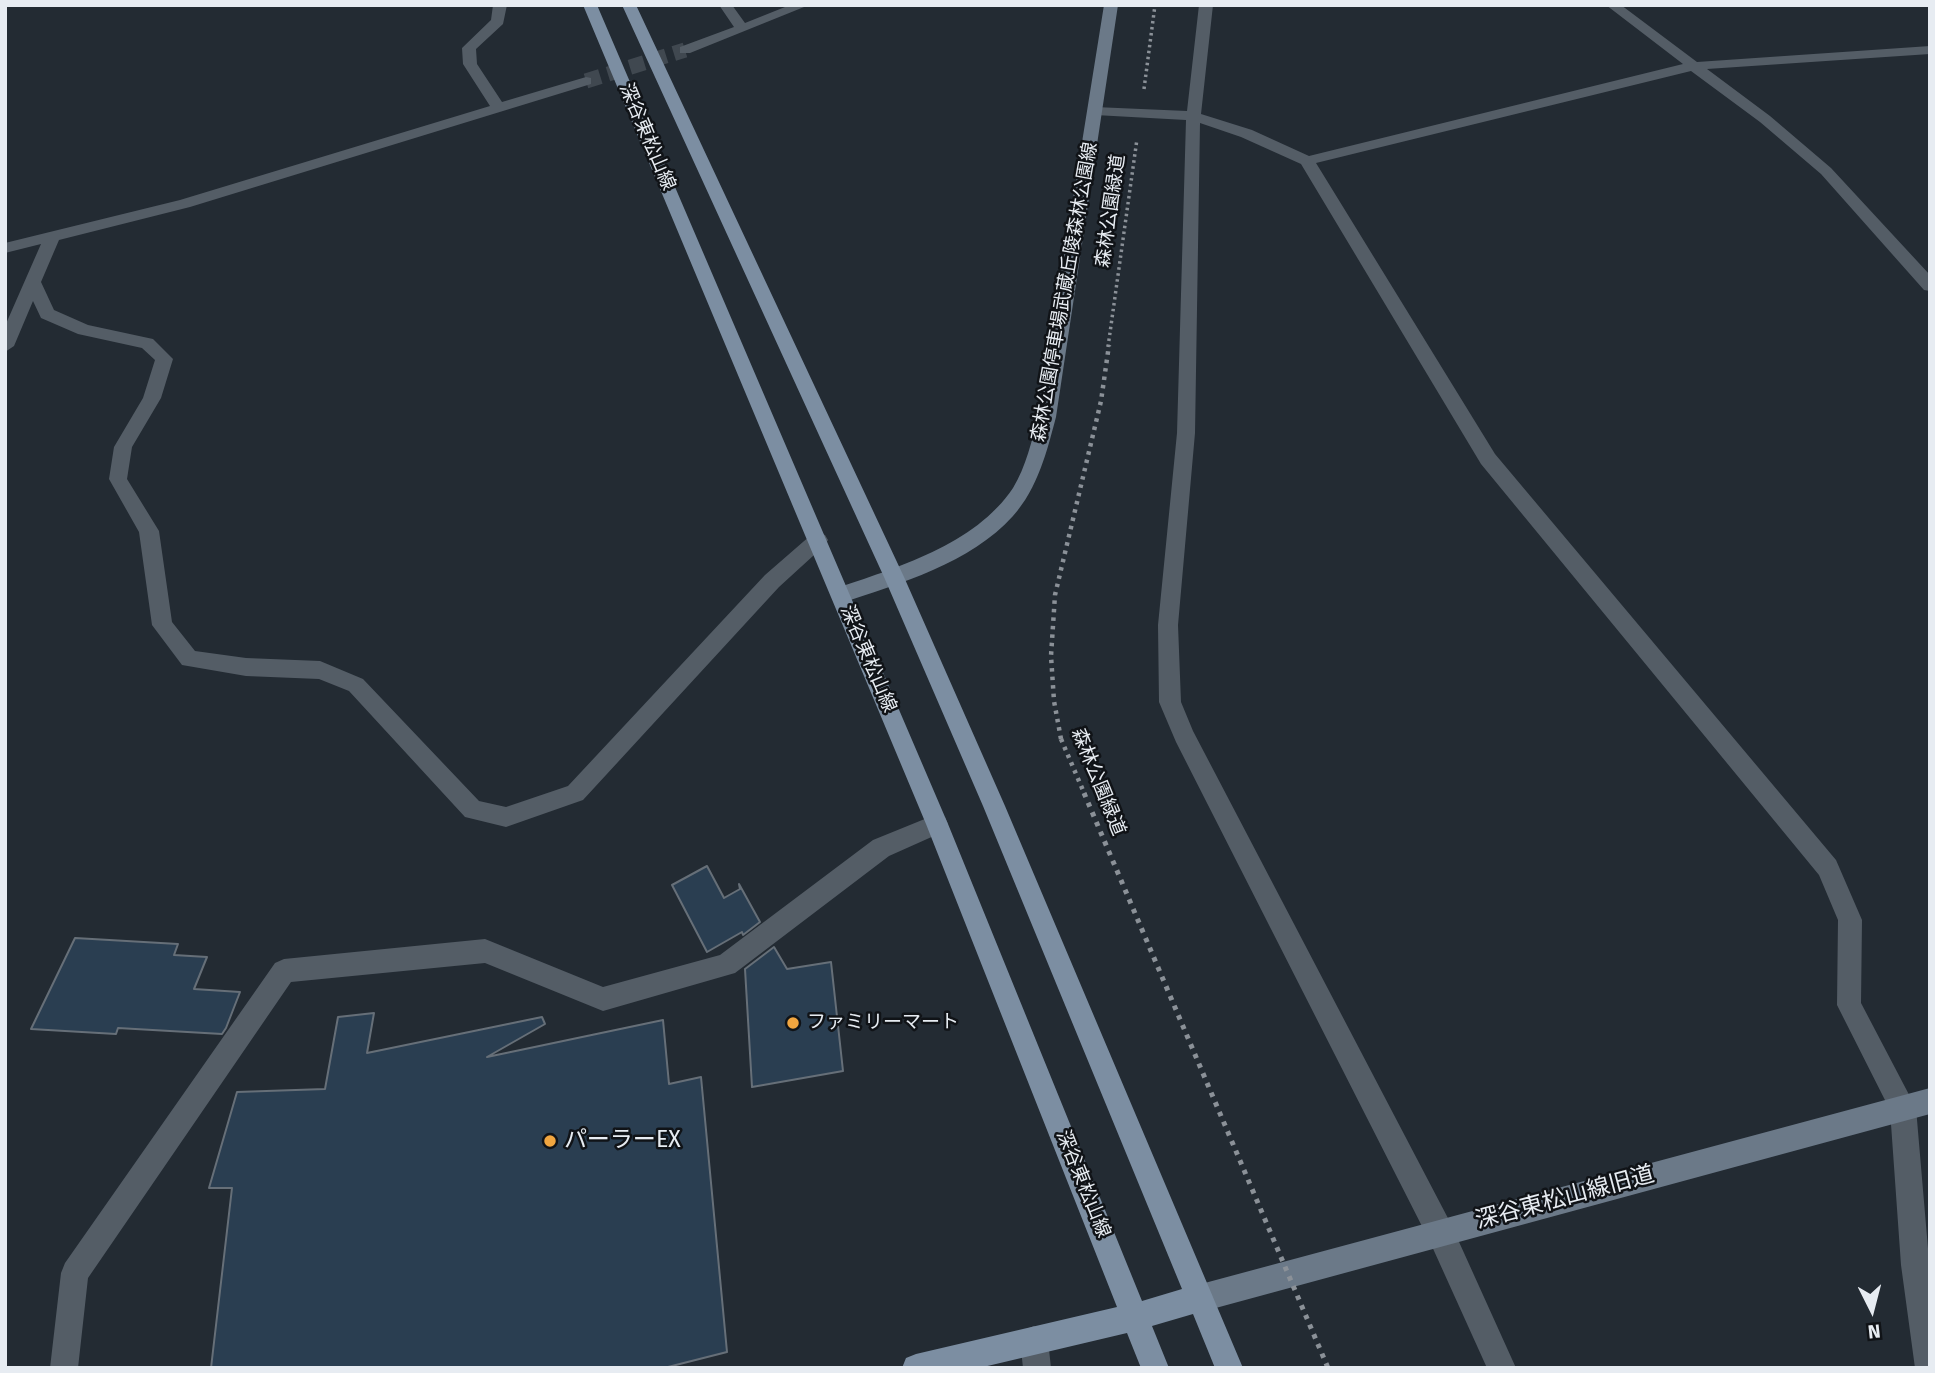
<!DOCTYPE html>
<meta charset="utf-8">
<style>
body{margin:0}
#map{position:relative;width:1935px;height:1373px;overflow:hidden;background:#232b33;font-family:"Fira Sans",sans-serif}
canvas{display:block}
.frame{position:absolute;inset:0;border:7px solid #e7ecf2;pointer-events:none}
.north{position:absolute;left:1837px;top:1275px;width:70px;height:70px;-webkit-text-stroke:5px #101317;paint-order:stroke;rotate:174deg;font-size:19px;font-weight:700;line-height:28px;text-align:center;color:#e7ecf2}
.north::after{content:'';display:block;margin:auto;width:24px;height:32px;background:#e7ecf2;clip-path:polygon(50% 0,100% 100%,50% 72%,0 100%)}
</style>
<div id="map">
<canvas width="1935" height="1373"></canvas>
<div class="frame"></div>
<div class="north">N</div>
</div>
<script>
const c = document.querySelector('canvas').getContext('2d');
c.lineJoin = 'round';
function fillPath(path, color) {
  c.fillStyle = color;
  c.fill(path, 'evenodd');
}
function trace(path, color, width, dash) {
  c.strokeStyle = color;
  c.lineWidth = width;
  c.lineCap = dash ? 'butt' : 'round';
  c.setLineDash(dash || []);
  c.stroke(path);
}
function label(font, color, halo, rows, align = 'center') {
  c.font = font + ' "Fira Sans","Noto Sans JP",sans-serif';
  c.lineWidth = 5;
  c.setLineDash([]);
  c.textBaseline = 'middle';
  c.strokeStyle = halo;
  c.fillStyle = color;
  for (const [text, x, y, turn = 0] of rows) {
    c.save();
    c.translate(x, y);
    c.rotate((+turn || 0) * Math.PI / 180);
    c.textAlign = isNaN(turn) ? turn : align;
    if (halo) c.strokeText(text, 0, 0);
    c.fillText(text, 0, 0);
    c.restore();
  }
}
const building = new Path2D(`
 M707 866 724 898 740 889 739 884 760 922 743 935 742 932 707 952 672 885Z
 M75 938 178 944 174 955 207 957 194 989 240 992 226 1028 222 1034 118 1028 116 1034 31 1029Z
 M774 947 787 969 831 962 843 1071 752 1087 745 969Z
 M374 1013 367 1053 542 1017 545 1024 487 1057 663 1020 669 1084 701 1077 727 1352 664 1368H211L232 1188H209L237 1092 325 1089 338 1017Z`);
const streetTunnel = new Path2D(`
 M586 81 685 50`);
const pathFar1 = new Path2D(`
 M1144 89 1155 5
 M1108 347 1137 139`);
const path = new Path2D(`
 M1061 739 1054 701 1051 656 1055 595 1101 401 1109 345`);
const street = new Path2D(`
 M493 5H507L503 24 476 49 477 64 502 102 586 77 591 78V84L190 207 59 240 41 282 54 310 88 325 153 339 173 359 161 398 132 447 127 479 159 531 172 622 195 651 246 658 320 661 363 679 479 801 506 807 568 786 765 575 811 535 818 532 825 535 828 540 825 545 779 587 583 800 506 827 465 817 349 691 319 679 246 676 182 665 152 625 139 532 109 479 114 447 143 398 155 360 142 348 78 334 41 318 33 301 14 346 5 352V326L41 244 5 253V243L180 200 490 106 463 64 462 48 491 20Z
 M719 5H732L745 23 790 5H809L690 53H680V47L734 27Z
 M1199 5H1213L1201 114 1252 130 1309 156 1683 64 1606 5H1621L1697 62 1930 46V54L1707 69 1770 116 1831 168 1930 275V291L1924 290 1821 174 1760 122 1691 71 1316 163 1495 454 1836 860 1862 920 1861 1003 1916 1108 1930 1272V1368H1915L1901 1265 1890 1110 1837 1005 1838 920 1819 875 1481 464 1301 164 1241 137 1200 123 1195 433 1178 625 1181 702 1193 731 1450 1222 1516 1368H1487L1430 1242 1176 742 1159 702 1158 625 1177 433 1186 120 1095 115 1088 111 1095 107 1187 111Z
 M937 814 945 817 948 824 945 831 889 856 735 973 603 1011 485 963 291 982 88 1278 78 1368H50L61 1273 65 1263 275 963 284 959 485 939 603 987 720 955 873 840Z
 M1034 1326 1044 1330 1048 1340 1051 1368H1023L1020 1340 1024 1330Z`);
const secondary = new Path2D(`
 M1104 5H1118L1056 417C1047 451 1038 488 1013 516 971 563 899 584 841 603L834 601 831 595 834 589C896 568 975 545 1013 488 1026 467 1032 440 1038 417Z
 M1930 1088V1114L1201 1312 1191 1308 1187 1298 1191 1288 1201 1284Z`);
const primary = new Path2D(`
 M583 5H597L948 824 1142 1301 1182 1289 983 806 884 577 622 5H636L904 577 1005 806 1243 1368H1215L1193 1314 1152 1326 1169 1368H1141L1127 1333 979 1368H902L906 1358 916 1354 1117 1307 926 824Z`);
const pathBridgeFar1 = new Path2D(`
 M1061 739 1085 795`);
const pathBridge = new Path2D(`
 M1084 793 1328 1368`);
const markers = [
 [793,1023,7,"#f1a640"],
 [550,1141,7,"#f1a640"]
];
const streetNames = [
 ["深谷東松山線",647,137,67],
 ["森林公園緑道",1111,211,-82],
 ["森林公園停車場武蔵丘陵森林公園線",1065,292,-80],
 ["深谷東松山線",868,659,67],
 ["森林公園緑道",1098,782,68],
 ["深谷東松山線",1083,1184,68]
];
const poiNames = [
 ["ファミリーマート",807,1023]
];
const nearPoinames = [
 ["パーラーEX",564,1141]
];
const nearStreetnames = [
 ["深谷東松山線旧道",1565,1198,-15]
];
fillPath(building, '#2a3e51');
trace(building, '#666f78', 2);
trace(streetTunnel, '#404850', 15, [15, 8]);
trace(pathFar1, '#8b9198', 3.5, [2.5, 3.5]);
trace(path, '#8b9198', 4.5, [3.5, 5]);
fillPath(street, '#545d66');
fillPath(secondary, '#6b7988');
fillPath(primary, '#7c8ea2');
trace(pathBridgeFar1, '#8b9198', 4.5, [3.5, 5]);
trace(pathBridge, '#8b9198', 5, [4.5, 6]);
for (const [x, y, r, color] of markers) {
  const dot = new Path2D();
  dot.arc(x, y, r, 0, 2 * Math.PI);
  c.fillStyle = color;
  c.fill(dot);
  trace(dot, '#101317', 2.5);
}
label('19px', '#e7ecf2', '#101317', streetNames);
label('19px', '#e7ecf2', '#101317', poiNames, 'left');
label('23px', '#e7ecf2', '#101317', nearPoinames, 'left');
label('23px', '#e7ecf2', '#101317', nearStreetnames);
</script>
